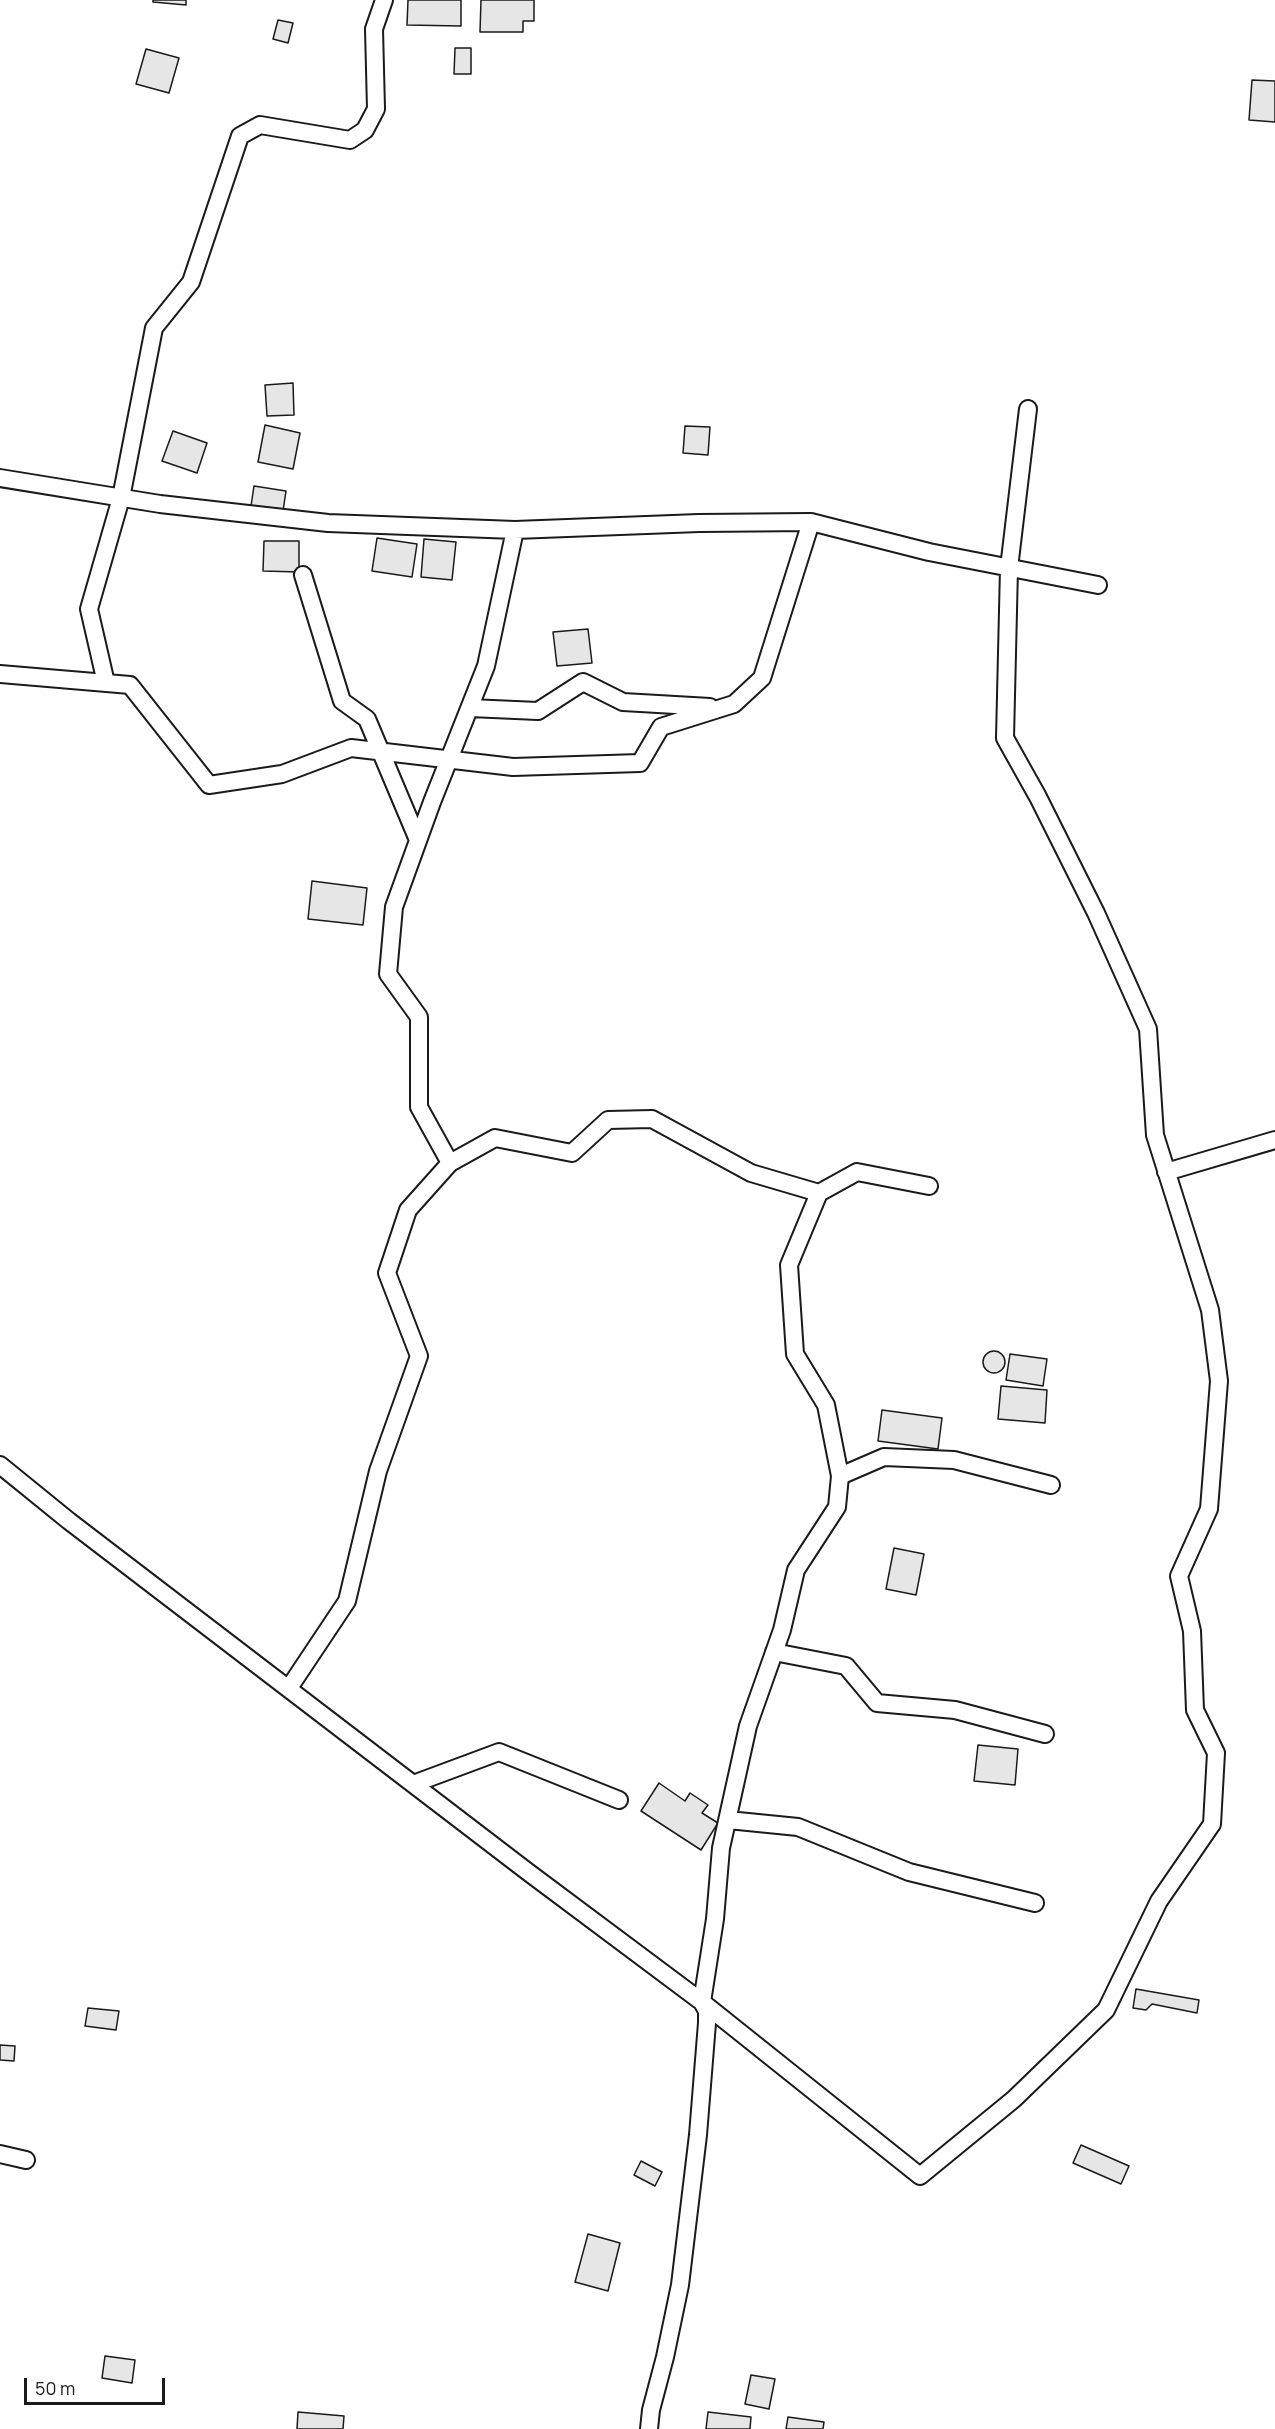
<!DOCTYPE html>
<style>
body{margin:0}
#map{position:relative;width:1275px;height:2429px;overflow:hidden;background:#fff;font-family:Manrope,sans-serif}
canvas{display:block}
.scale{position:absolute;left:24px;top:2378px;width:141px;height:27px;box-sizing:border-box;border:3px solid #1a1a1a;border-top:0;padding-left:8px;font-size:18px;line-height:21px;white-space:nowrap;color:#1a1a1a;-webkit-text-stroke:4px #fff;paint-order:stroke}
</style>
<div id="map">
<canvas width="1275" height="2429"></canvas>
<div class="scale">50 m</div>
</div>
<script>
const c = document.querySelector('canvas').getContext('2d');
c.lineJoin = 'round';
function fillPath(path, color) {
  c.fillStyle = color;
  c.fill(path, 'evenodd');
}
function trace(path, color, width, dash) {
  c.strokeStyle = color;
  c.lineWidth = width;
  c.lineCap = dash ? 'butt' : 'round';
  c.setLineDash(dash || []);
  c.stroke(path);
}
const building = new Path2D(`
 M153 0H186V5L153 2Z
 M408 0H461V26L407 25Z
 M481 0H534V21H523V32H480Z
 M278 20 293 23 288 43 273 39Z
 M455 48H471V74H454Z
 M146 49 179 58 169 93 136 84Z
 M1252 80 1275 81V122L1249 120Z
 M293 383 294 415 267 416 265 385Z
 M265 425 300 433 293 469 258 462Z
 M685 426 710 427 708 455 683 453Z
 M173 431 207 443 197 473 162 461Z
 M254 486 286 491 283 511 251 506Z
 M377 538 417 544 412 577 372 571Z
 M424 539 456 542 452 580 421 577Z
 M264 541H299V572L263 571Z
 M588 629 592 663 557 666 553 632Z
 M312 881 367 888 363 925 308 919Z
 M983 1362a11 11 0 1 1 22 0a11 11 0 1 1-22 0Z
 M1010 1354 1047 1359 1043 1386 1006 1380Z
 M1001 1386 1047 1390 1045 1423 998 1419Z
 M882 1410 942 1418 938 1449 878 1441Z
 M894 1548 924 1554 916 1595 886 1589Z
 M978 1745 1018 1749 1015 1785 974 1781Z
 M659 1783 685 1801 690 1793 708 1805 702 1813 718 1823 701 1850 641 1811Z
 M1136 1989 1199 2000 1197 2013 1152 2004 1146 2010 1133 2008Z
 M88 2008 119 2011 116 2030 85 2026Z
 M0 2045 15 2046 14 2061 0 2060Z
 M1081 2145 1129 2166 1121 2184 1073 2163Z
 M641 2161 662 2172 655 2186 634 2175Z
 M588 2234 620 2243 608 2291 575 2282Z
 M105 2356 135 2360 132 2383 102 2378Z
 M751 2375 775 2379 769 2409 745 2404Z
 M298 2412 344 2416 343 2429H297Z
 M708 2412 751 2417 750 2429H706Z
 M788 2417 824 2422 823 2429H786Z`);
const street = new Path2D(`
 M0 478 160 504 328 523 515 530 699 523 811 522 929 552 1098 585
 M515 530 486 666 432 802 394 907 388 974 419 1017V1107L450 1163 495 1138 572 1153 608 1120 652 1119 751 1173 819 1193
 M303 575 342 701 367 719 418 840
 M0 674 130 685 209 785 282 774 351 748 513 767 640 763 661 727 734 704 762 678 811 522
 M106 683 89 609 121 498 154 328 191 282 240 136 260 125 350 140 365 130 376 109 374 29 384 0
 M470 708 538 711 583 682 623 702 710 707
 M1166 1172 1275 1140
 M929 1186 857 1172 819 1193 789 1265 795 1354 826 1405 840 1476 837 1507 796 1570 782 1630 748 1726 721 1848 715 1919 702 2002 920 2176 1014 2099 1106 2010 1159 1901 1212 1824 1216 1753 1195 1710 1192 1631 1179 1576 1209 1509 1219 1381 1210 1310 1155 1135 1148 1029 1096 913 1038 797 1005 738 1009 568 1028 409
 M0 1465 69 1521 528 1872 702 2002 707 2011V2023L698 2135 680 2285 665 2357 651 2410 649 2429
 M840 1476 884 1457 954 1460 1051 1485
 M774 1652 846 1666 877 1703 955 1710 1045 1734
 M289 1688 347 1601 378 1471 419 1356 387 1273 408 1210 450 1163
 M413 1784 499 1752 619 1800
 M728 1820 798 1827 909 1872 1035 1903
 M0 2154 26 2160`);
fillPath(building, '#e6e6e6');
trace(building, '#1a1a1a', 1.5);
trace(street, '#1a1a1a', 20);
trace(street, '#fff', 16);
</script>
